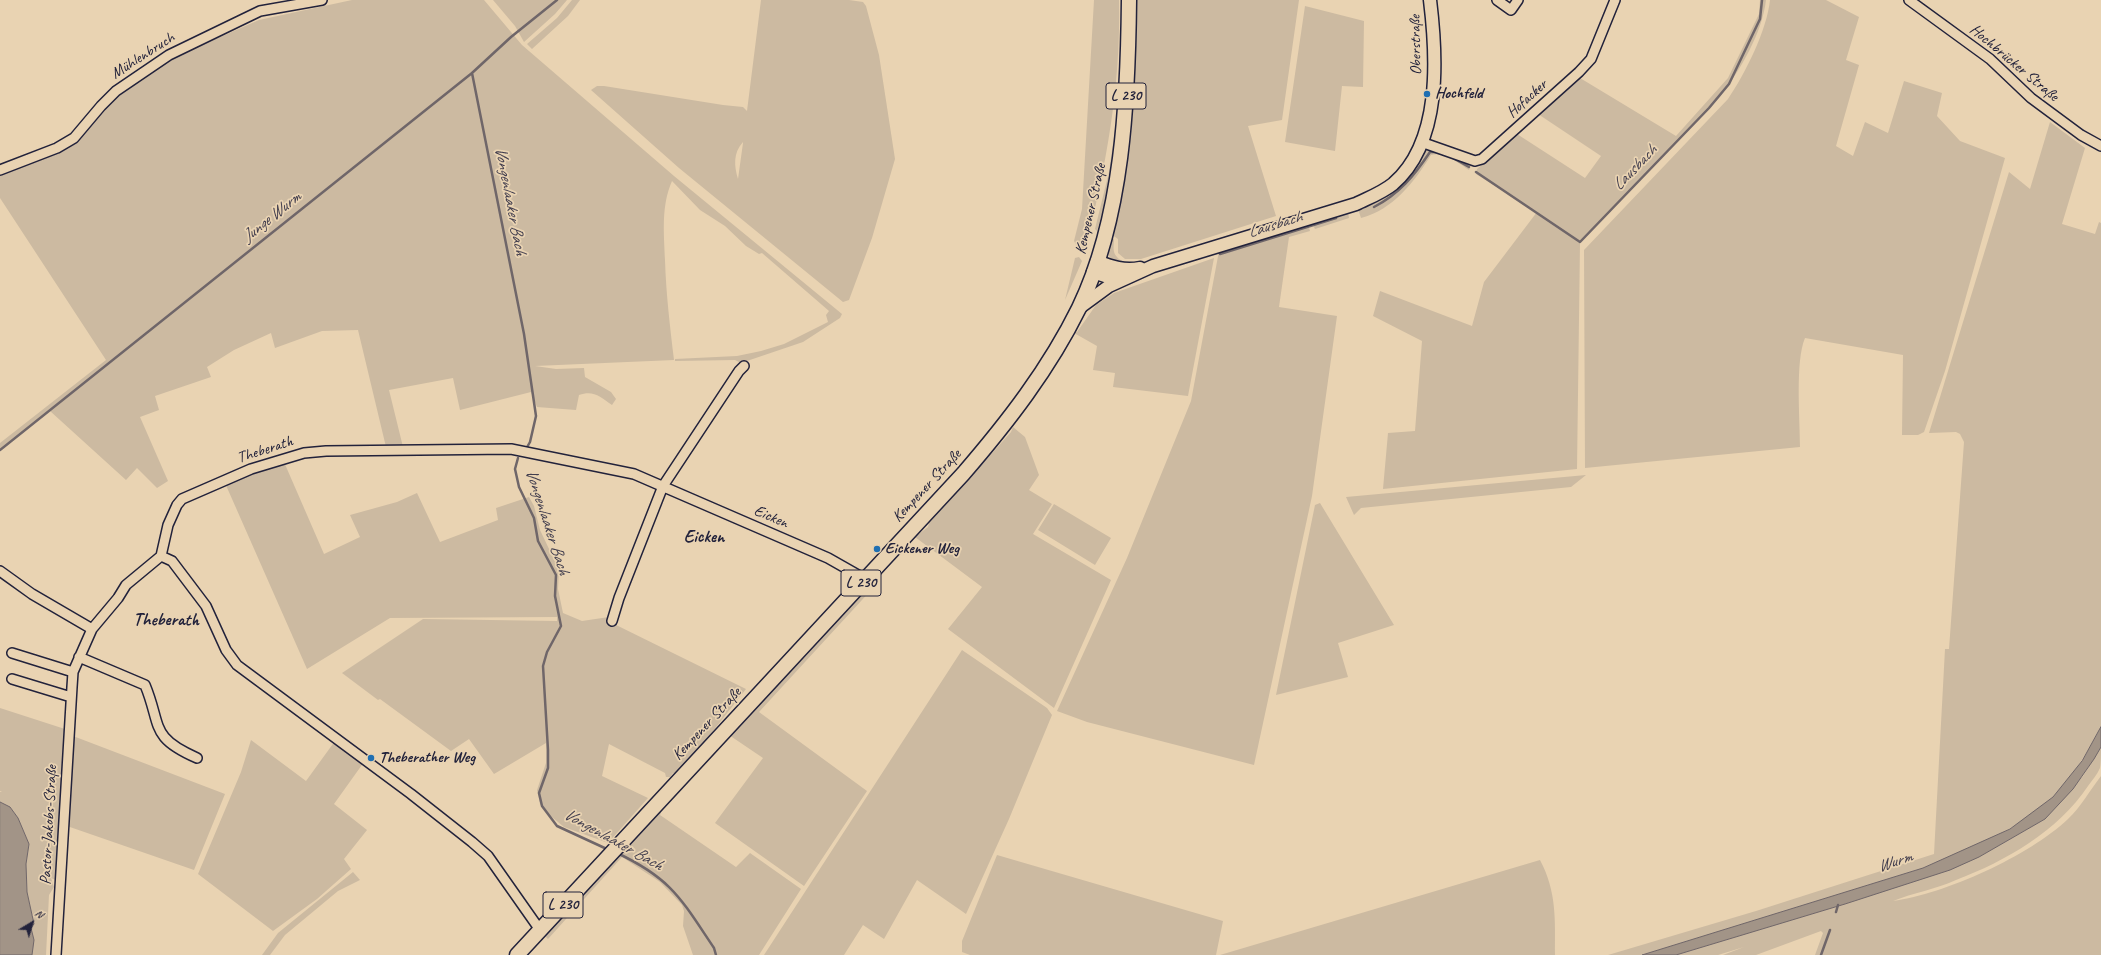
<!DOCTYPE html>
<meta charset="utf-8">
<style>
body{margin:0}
#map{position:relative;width:2101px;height:955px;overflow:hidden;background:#e9d3b2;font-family:Caveat,sans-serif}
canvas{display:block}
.north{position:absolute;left:12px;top:903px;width:40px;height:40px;-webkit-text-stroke:3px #e9d3b2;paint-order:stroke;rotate:38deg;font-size:11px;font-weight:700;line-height:16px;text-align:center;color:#22223b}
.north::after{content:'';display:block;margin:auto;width:14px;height:18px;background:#22223b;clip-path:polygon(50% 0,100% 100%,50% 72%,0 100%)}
</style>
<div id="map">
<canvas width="2101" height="955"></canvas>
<div class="north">N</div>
</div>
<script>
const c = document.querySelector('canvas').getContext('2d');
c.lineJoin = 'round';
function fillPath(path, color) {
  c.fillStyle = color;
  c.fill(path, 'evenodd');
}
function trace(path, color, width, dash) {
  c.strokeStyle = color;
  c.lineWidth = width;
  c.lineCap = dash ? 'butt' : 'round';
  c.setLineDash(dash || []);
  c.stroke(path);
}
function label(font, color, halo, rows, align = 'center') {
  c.font = font + ' Caveat,sans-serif';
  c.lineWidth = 3.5;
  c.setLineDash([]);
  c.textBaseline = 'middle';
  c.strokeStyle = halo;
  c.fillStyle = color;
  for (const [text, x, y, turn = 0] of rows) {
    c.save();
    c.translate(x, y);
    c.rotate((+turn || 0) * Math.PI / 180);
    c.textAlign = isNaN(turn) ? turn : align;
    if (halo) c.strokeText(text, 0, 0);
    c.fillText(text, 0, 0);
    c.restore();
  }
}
const green = new Path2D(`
 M352 0H484L522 45 674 176 842 314 840 318 803 342 741 363 735 360 675 361V359L737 356 761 351 784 344 828 322 826 315 829 311 762 253 759 254 746 246 725 226 700 210 672 181C661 206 664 233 665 260 666 293 670 327 674 360L535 366 556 369 584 368 585 377 611 392 616 399 612 405C600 397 594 390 579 395L576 410 537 407 531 392 460 410 453 378 389 390 403 447H386L358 330 322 331 275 348 271 333 234 350 207 367 211 377 155 396 159 410 140 417 168 481 157 488 137 468 126 480 50 411 0 451V443L106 360 0 198V174L60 150 116 95 163 62 259 20Z
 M493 0H567L555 14 524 42 515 26Z
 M572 0H580L568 16 532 49 527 44 557 18Z
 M761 0H849L863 2 866 6 879 55 895 159 872 238 849 300 843 302 679 168 591 90 597 86H604L723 105 743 107 747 111ZM743 142V143L738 179C734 166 733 153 743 142Z
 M1094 0H1119C1121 86 1106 167 1085 250L1083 251 1079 250 1074 241 1082 209Z
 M1133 0H1299L1282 120 1248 126 1276 216 1141 259H1125L1118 253V239L1111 234Z
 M1760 0H1766C1762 34 1740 70 1720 97L1580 243 1577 469 1383 489 1388 433 1415 431 1422 341 1373 316 1380 291 1472 326 1484 282 1537 212 1476 174 1477 169 1517 134 1585 178 1601 156 1538 114 1580 78 1676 136 1728 78 1759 14Z
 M1770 0H1826L1859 17 1846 60 1859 65 1836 146 1853 156 1865 122 1888 133 1904 81 1942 93 1937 116 1960 141 2005 158 1945 371 1924 432 1918 435H1902L1903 355 1805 338C1795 361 1800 419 1800 447L1585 468 1584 250 1728 99C1745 74 1767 30 1770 0Z
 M1305 6 1364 21 1363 87 1342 86 1335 151 1285 142Z
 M1117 115 1119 116C1116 155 1108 195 1097 231L1095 229 1109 172Z
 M2050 122 2085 148 2062 224 2095 234 2099 222 2101 223V728C2087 752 2074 775 2054 796 2023 829 1965 850 1923 868L1642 955H1608L1756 911 1934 854 1945 649H1949L1964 442 1960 434 1956 432 1929 433 2009 172 2030 189Z
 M1427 147 1456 156 1471 165 1469 170C1459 163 1444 151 1431 155 1415 181 1393 210 1361 218L1358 209Z
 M1348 212 1349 218 1315 229 1312 223Z
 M1308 224 1310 231 1289 237 1279 307 1337 316 1312 496 1254 765 1087 722 1057 711 1127 558 1191 401 1219 251Z
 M1109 237 1114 239C1114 245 1112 252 1117 257 1127 270 1161 257 1174 253 1151 261 1099 283 1109 237Z
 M1079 257 1082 261 1065 300 1075 258Z
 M1214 258 1188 396 1113 387 1115 373 1093 370 1097 346 1074 333 1077 332 1096 305 1114 293Z
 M1013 427 1025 437 1039 475 1029 490 1052 504 1033 534 1111 580 1054 708 948 629 982 587 915 537 928 527 929 523 1011 432Z
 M284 462 324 554 360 537 350 515 397 502 417 493 440 542 498 520 496 508 529 497 534 506 540 530 559 570 558 589 563 613 582 621 609 617 610 622 746 689 702 745 675 774 673 773 670 777H666L665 773 609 744 602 776 648 798 608 843 564 827 547 813 540 804 537 790 546 763V743L494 774 469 739 451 751 380 699 378 700 342 673 423 619 557 621V617L390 618 307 669 225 483Z
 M1586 475 1571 487 1361 508 1354 515 1346 497Z
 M1320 503 1394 625 1338 643 1348 677 1276 695 1315 505Z
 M1054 504 1111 538 1095 565 1038 530Z
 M869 588H873L759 712 867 791 804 886 715 823 763 758 729 735 769 692 805 657 862 592Z
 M962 650 1047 708 1052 715 1009 819 966 914 917 880 884 939 863 925 844 955H764Z
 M0 708 68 730 58 881 51 878 54 887 49 895 46 955H32L34 940 31 928 34 924 27 893 26 864 29 844 18 818 10 807 0 802V792H2L0 791Z
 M73 736 225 794 194 870 67 826Z
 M251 740 306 781 335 741 364 762 334 804 367 830 344 859 351 869 317 899 273 931 198 874 241 772Z
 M2101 747C2101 754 2101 763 2100 768 2097 775 2092 780 2088 786 2058 831 2006 861 1956 880 1936 889 1913 893 1893 901 1945 894 2029 856 2068 819 2081 807 2090 790 2101 776V955H1815L1823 933 1821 931 1756 955H1723L1744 947 1718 955H1676L1845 904 1979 857 2045 819 2083 776Z
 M659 811 661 813 660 815 736 867 750 853 801 889 759 955H693L683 926 684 911 682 905 660 882 622 857 548 939 545 936Z
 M997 855 1223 921 1216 955H970L962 952V941Z
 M1540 860C1557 892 1555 920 1555 955H1220Z
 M353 872 360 880 338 891 285 935 270 955H262L278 933Z`);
const water = new Path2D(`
 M2101 727V747L2094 759 2073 789 2045 819 1979 857 1950 870 1845 904 1676 955H1642L1923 868 2010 829 2053 797 2082 761Z
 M0 802 10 807 18 818 29 844 26 864 27 892 34 924 31 928 34 940 32 955H0Z`);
const stream = new Path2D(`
 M472 73 524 334 536 416 530 442 526 449
 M1453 158 1469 167
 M1476 172 1580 242 1709 108 1729 84 1760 19 1762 0
 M1374 207C1399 194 1414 176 1430 152H1437
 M1220 254 1336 218
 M0 450 472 73 511 37 557 0
 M518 458 515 469 519 487 534 518 538 541 556 575 555 596 561 626 547 652 543 666 548 750V768L539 793 542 806 557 826 609 850
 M617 853C672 879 681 899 714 948L716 955
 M1836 912 1838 905
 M1821 955 1830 930`);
const street = new Path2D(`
 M1497 0 1511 10 1518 0
 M1909 0 1990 59 2031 98 2081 135 2101 146
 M1421 142 1475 161 1482 159 1579 72 1591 59 1615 0
 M0 170 57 148 74 138 101 106 116 91 169 55 260 11 322 0
 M161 556 172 561 206 606 226 650 237 665 411 794 472 842 488 856 540 930
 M0 571 32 594 92 629 73 672 72 687 56 955
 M612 621 619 598 663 486 739 371 744 366
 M92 629 118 598 126 585 161 556 168 525 177 505 182 499 251 469 304 453 326 451 511 449 634 474 828 558 865 579
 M12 653 73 672
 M79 657 145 685C162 726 149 737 197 758
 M12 679 71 697`);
const secondary = new Path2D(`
 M1097 261C1112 267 1124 271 1140 268
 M1093 272 1108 277H1125
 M1079 308 1109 286 1153 266 1356 204C1368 198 1382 193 1393 184 1442 142 1437 57 1430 0`);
const primary = new Path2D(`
 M517 955 963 474C1007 423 1049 369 1079 308 1123 217 1128 100 1129 0`);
const markers = [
 [1427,94,4,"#1f6fb2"],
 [877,549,4,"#1f6fb2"],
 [371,758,4,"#1f6fb2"]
];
const shields = [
 [1126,96,40],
 [861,583,40],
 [563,905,40]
];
const shieldNames = [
 ["L 230",1126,96],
 ["L 230",861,583],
 ["L 230",563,905]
];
const streetNames = [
 ["Oberstraße",1416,45,-91],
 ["Mühlenbruch",143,56,-33],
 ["Hochbrücker Straße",2014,63,40],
 ["Hofacker",1527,99,-42],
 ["Kempener Straße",1091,209,-77],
 ["Theberath",265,450,-18],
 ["Kempener Straße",927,486,-47],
 ["Eicken",771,517,23],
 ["Kempener Straße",707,724,-47],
 ["Pastor-Jakobs-Straße",49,825,-87]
];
const poiNames = [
 ["Hochfeld",1435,94],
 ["Eickener Weg",885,549],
 ["Theberather Weg",379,758]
];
const waterNames = [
 ["Lausbach",1635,168,-46],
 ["Vongenlaaker Bach",510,201,79],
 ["Junge Wurm",272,217,-39],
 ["Lausbach",1275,225,-17],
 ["Vongenlaaker Bach",547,522,72],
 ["Vongenlaaker Bach",613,840,29],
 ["Wurm",1895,862,-18]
];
const quarterNames = [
 ["Eicken",704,537],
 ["Theberath",166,620]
];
fillPath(green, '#ccbaa1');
fillPath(water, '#a29487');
trace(water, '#6f6669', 1);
trace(stream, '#6f6669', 2.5);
trace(street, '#22223b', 12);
trace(secondary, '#22223b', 15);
trace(primary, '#22223b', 17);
trace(street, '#e9d3b2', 9);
trace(secondary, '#e9d3b2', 12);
trace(primary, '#e9d3b2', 14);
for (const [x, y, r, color] of markers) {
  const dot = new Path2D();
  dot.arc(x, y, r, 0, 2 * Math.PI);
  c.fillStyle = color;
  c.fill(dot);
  trace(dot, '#e9d3b2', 1.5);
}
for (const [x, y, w] of shields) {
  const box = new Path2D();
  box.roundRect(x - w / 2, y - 13, w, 26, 3);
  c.fillStyle = '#e9d3b2';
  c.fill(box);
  trace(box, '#22223b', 1);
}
label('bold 15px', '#22223b', null, shieldNames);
label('16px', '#22223b', '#e9d3b2', streetNames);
label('bold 16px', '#22223b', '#e9d3b2', poiNames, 'left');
label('italic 17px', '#423e4e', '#e9d3b2', waterNames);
label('bold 18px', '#22223b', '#e9d3b2', quarterNames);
</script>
